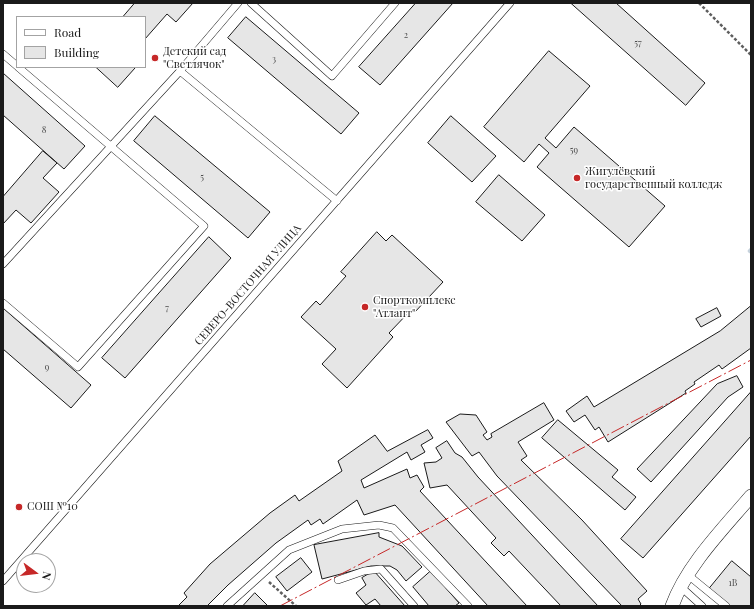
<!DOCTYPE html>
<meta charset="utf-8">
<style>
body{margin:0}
#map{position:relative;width:754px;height:609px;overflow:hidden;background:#fff;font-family:"Playfair Display",serif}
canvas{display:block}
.frame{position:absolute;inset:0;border:4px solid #1a1a1a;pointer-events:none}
.legend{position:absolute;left:16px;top:16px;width:130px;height:52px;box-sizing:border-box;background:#fff;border:1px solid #a3a3a3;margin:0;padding:5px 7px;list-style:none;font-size:12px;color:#1a1a1a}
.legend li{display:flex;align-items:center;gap:8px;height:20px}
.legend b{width:20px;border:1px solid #a3a3a3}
.north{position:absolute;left:16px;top:553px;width:40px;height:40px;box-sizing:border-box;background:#fff;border:1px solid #a3a3a3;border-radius:50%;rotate:105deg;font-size:11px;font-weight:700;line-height:16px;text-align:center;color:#1a1a1a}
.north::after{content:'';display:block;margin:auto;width:14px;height:18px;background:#c62828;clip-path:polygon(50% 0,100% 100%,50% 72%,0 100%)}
</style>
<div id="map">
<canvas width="754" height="609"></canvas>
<div class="frame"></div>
<ul class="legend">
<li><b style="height:5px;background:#fff"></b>Road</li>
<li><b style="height:11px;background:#e6e6e6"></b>Building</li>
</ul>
<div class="north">N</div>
</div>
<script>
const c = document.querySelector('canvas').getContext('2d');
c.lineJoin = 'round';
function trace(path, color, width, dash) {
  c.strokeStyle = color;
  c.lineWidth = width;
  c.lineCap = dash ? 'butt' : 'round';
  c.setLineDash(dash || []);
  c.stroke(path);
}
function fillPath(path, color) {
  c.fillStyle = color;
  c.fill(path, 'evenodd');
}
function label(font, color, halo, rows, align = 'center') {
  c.font = font + ' "Playfair Display",serif';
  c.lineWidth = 3;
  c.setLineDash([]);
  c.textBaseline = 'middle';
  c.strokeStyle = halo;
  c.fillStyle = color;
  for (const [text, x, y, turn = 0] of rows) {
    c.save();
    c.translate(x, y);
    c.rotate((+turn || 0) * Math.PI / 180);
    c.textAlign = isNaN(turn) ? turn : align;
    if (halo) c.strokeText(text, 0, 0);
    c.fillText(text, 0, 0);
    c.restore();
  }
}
const stream = new Path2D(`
 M750 251 751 250`);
const building = new Path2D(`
 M135 3H193L176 22 167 14 145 39V17H123Z
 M416 3H453L380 85 359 67Z
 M571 3H616L705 83 686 105Z
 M246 17 359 113 341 134 228 38Z
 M549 51 590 86 545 138 556 148 574 127 665 206 629 247 537 167 549 153 539 144 524 162 484 127Z
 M96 67H134L135 68 118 87Z
 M3 73 85 146 64 169 3 115Z
 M155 116 270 212 248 238 134 141Z
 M451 116 496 156 472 182 428 143Z
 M43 151 57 163 43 178 59 192 31 223 16 210 3 224V197Z
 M499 175 545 215 522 241 476 202Z
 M377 232 386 241 392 235 443 282 414 313 411 310 389 333 393 337 347 388 322 364 336 349 301 317 316 301 320 305 346 276 341 272Z
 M209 237 231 258 125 378 102 358Z
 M751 306V348L722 369 719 365 694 382 695 384 685 391 686 393 608 442 599 427 595 430 585 415 574 422 566 411 587 396 594 407 720 331Z
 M3 308 91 385 71 408 3 349Z
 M717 308 721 316 701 327 696 319Z
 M737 376 743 387 728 397 651 482 637 469 717 384Z
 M751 392V436L643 558 621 539Z
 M544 403 554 420 518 442 527 456 521 460 582 520 647 591 638 599 641 604 639 606H622L497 476 479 452 472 456 446 422 460 414 476 415 487 432 483 435 487 440 492 437 491 434Z
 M558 420 618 470 612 477 636 497 625 510 542 438Z
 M428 430 433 438 421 445 425 452 411 460 407 452 361 480 364 488 407 469 410 478 417 475 424 487 420 491 527 606H488L395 505 364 515 357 500 323 524 320 519 311 525 308 520 276 543 228 585 207 606H178L187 597 184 593 210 564 270 513 295 495 299 501 342 471 338 461 375 435 387 451Z
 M447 441 455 453 462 457 478 477 598 606H561L509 551 504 556 491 543 496 538 447 485 430 488 424 463 436 462 442 458 436 448Z
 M379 533V537L402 546 422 567 406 581 397 570 390 566H371L322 579 314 545Z
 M301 558 312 572 287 591 276 577Z
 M732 561 751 577V606H730L709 589Z
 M374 571 405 606H381L375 599 366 605 356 593 366 585 362 578Z
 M431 571 459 603 455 606H429L413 587Z
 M255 593 268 606H243Z`);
const path = new Path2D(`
 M699 3 751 55
 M269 582 296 606`);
const lane = new Path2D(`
 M251 3 332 76 395 3
 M3 54 17 66
 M180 71 337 201
 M3 264 180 71 238 3
 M3 303 78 367 204 226 18 67
 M688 575 726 606
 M338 580 364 571 381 569 414 606
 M3 581 510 3
 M681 587 702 606
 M227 606 289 550 342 529 379 525 393 528 468 606`);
const street = new Path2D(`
 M672 606C687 565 723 529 751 496`);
const power = new Path2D(`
 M280 606 751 360`);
const markers = [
 [155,58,4,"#c62828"],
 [577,178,4,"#c62828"],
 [365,307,4,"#c62828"],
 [19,507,4,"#c62828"]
];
const numberNames = [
 ["2",406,35],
 ["57",638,43],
 ["3",274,59],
 ["8",44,130],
 ["59",574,150],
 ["5",202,177],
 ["7",167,308],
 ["9",47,367],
 ["1В",733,583]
];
const poiNames = [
 ["Детский сад",163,52],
 ["\"Светлячок\"",163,65],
 ["Жигулёвский",585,172],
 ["государственный колледж",585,185],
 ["Спорткомплекс",373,301],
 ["\"Атлант\"",373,314],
 ["СОШ №10",27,507]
];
const streetNames = [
 ["СЕВЕРО-ВОСТОЧНАЯ УЛИЦА",248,285,-49]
];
trace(stream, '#c6d2dc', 4.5);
fillPath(building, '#e6e6e6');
trace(building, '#1a1a1a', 1);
trace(lane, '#1a1a1a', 8);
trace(street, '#1a1a1a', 14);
trace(path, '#5f5f5f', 2.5, [3, 2]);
trace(lane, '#fff', 7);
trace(street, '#fff', 13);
trace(power, '#c62828', 1, [14, 3, 2, 3]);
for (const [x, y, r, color] of markers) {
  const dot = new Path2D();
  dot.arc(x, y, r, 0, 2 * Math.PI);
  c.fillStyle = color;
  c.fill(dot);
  trace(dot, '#fff', 1.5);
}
label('9px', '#4d4d4d', null, numberNames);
label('11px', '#1a1a1a', '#fff', poiNames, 'left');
label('11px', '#1a1a1a', '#fff', streetNames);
</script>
